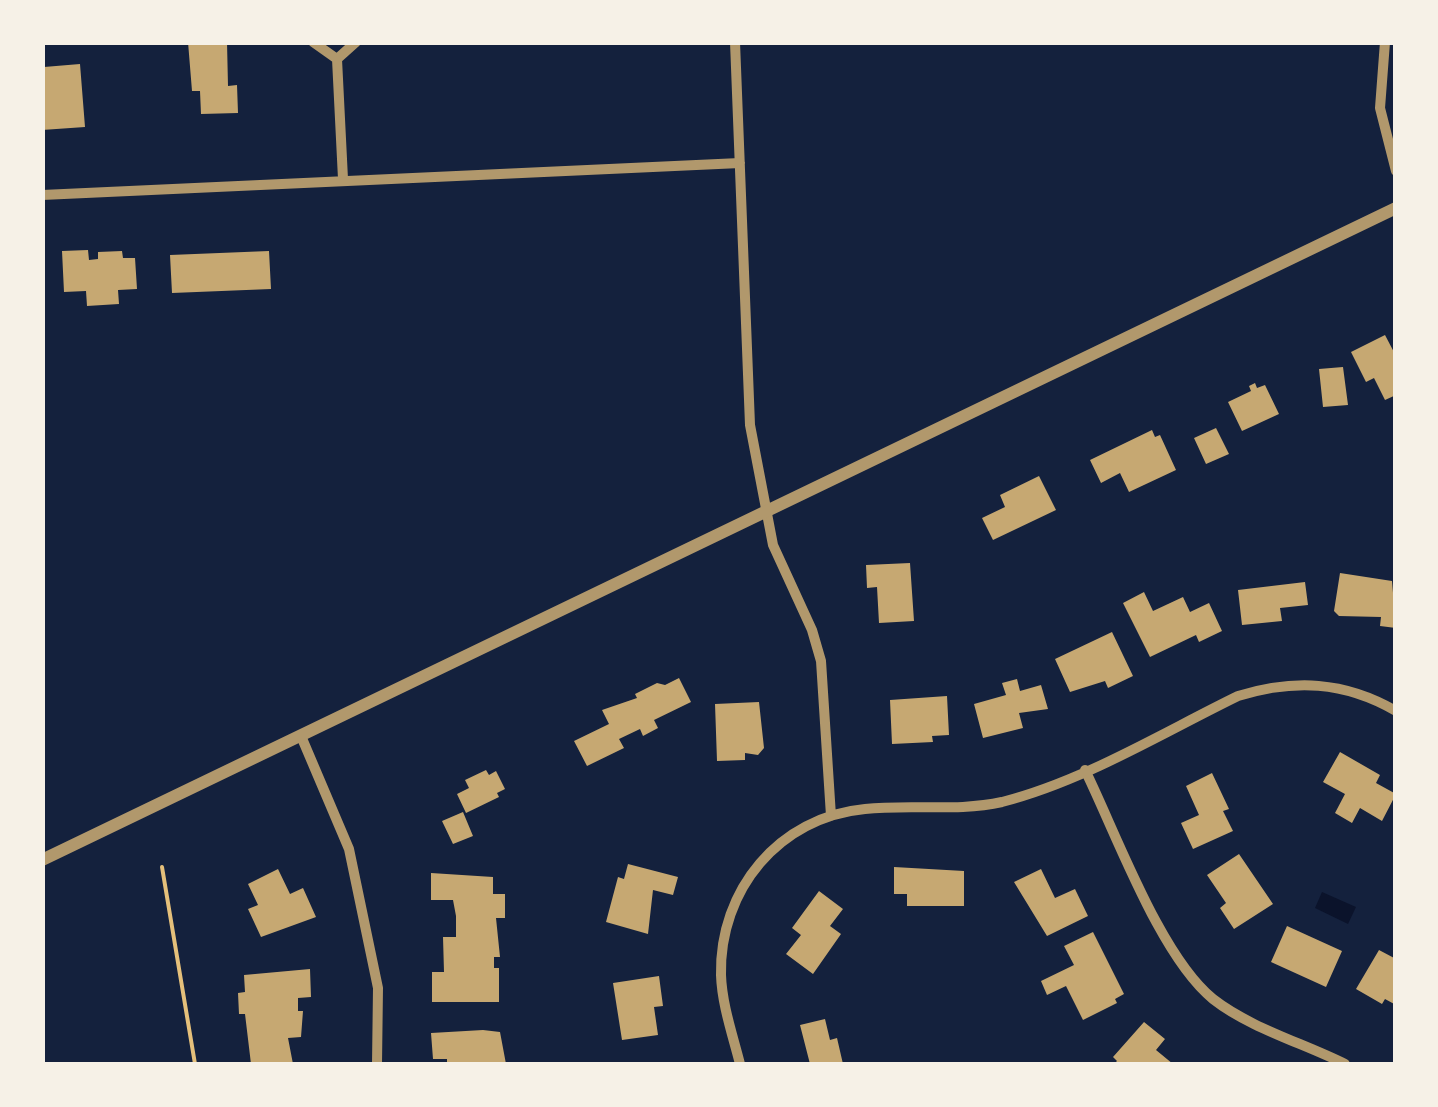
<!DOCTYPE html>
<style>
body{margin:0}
#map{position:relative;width:1438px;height:1107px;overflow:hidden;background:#14213d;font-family:Rubik,sans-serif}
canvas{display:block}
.frame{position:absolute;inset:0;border:45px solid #f6f1e7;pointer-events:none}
</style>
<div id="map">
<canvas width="1438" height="1107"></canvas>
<div class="frame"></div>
</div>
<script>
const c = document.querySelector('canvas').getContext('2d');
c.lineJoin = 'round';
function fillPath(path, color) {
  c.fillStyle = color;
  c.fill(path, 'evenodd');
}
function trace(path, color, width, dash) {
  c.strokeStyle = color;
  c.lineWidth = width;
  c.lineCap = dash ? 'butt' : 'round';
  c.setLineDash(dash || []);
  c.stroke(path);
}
const water = new Path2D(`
 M1322 892 1356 907 1348 924 1315 908Z`);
const building = new Path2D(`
 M188 42H227L228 86 237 85 238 113 201 114 200 91H192Z
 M80 64 85 127 42 130 44 67Z
 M88 250 89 260 98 259V252L122 251 123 258H135L137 289 118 290 119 304 87 306 86 291 64 292 62 251Z
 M269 251 271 289 172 293 170 255Z
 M1385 335 1396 356V395L1385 400 1374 378 1366 382 1351 352Z
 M1343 367 1348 405 1323 407 1319 369Z
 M1255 383 1257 388 1265 385 1279 414 1242 431 1228 402 1251 391 1249 386Z
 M1216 428 1229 454 1206 464 1194 438Z
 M1152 430 1155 437 1160 435 1176 470 1129 492 1120 473 1101 483 1090 460Z
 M1039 476 1056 510 993 540 982 518 1005 507 1000 495Z
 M910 563 914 621 879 623 877 587 867 588 866 565Z
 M1340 573 1392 581 1396 628 1380 626 1381 617 1339 616 1334 611Z
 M1305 582 1308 605 1280 608 1282 621 1242 625 1238 590Z
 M1144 592 1153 611 1183 597 1190 612 1209 603 1222 631 1199 642 1196 635 1150 657 1123 603Z
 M1112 632 1133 676 1108 688 1105 681 1070 692 1055 659Z
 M679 678 691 702 654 720 658 728 643 736 640 729 619 739 624 748 587 766 574 741 609 724 602 710 637 698 635 694 657 683 665 685Z
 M1017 679 1020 691 1041 685 1048 709 1019 713 1023 728 983 738 974 704 1006 695 1002 683Z
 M947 696 949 735 932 736 933 742 892 744 890 700Z
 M759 702 764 748 758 755 745 753V760L717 761 715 704Z
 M1340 752 1380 775 1376 783 1396 794 1382 821 1360 808 1352 823 1335 813 1345 794 1323 782Z
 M486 770 489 775 496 771 505 789 497 793 499 797 466 813 457 794 469 788 465 780Z
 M1212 773 1229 809 1223 811 1233 831 1193 849 1181 823 1199 815 1186 786Z
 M463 812 473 836 453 844 442 821Z
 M1239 854 1273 904 1234 929 1220 908 1226 903 1207 875Z
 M628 864 678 877 673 895 653 890 648 934 606 922 618 877 624 879Z
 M894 867 964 871V906H907V894H894Z
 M278 869 290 894 303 888 316 917 261 937 248 909 258 905 248 884Z
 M1041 869 1055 898 1075 889 1088 916 1047 936 1014 882Z
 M431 873 493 877V894H505V918H496L500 957H494V968H499V1002H432V972H444L443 937H456V916L453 900H431Z
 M819 891 843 909 830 926 841 934 813 974 786 954 801 935 792 928Z
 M1287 926 1342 951 1326 987 1271 962Z
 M1093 932 1124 994 1115 999 1117 1003 1083 1020 1066 986 1047 995 1041 981 1074 965 1064 946Z
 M1379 950 1396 959V1005L1385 999 1382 1004 1356 989Z
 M310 969 311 997 298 998V1011H303L301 1037 288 1038 293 1064H251L245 1014H239L238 993 245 992 244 975Z
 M659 976 663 1006 654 1007 658 1035 622 1040 613 983Z
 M825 1019 830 1040 837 1038 843 1064H810L800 1025Z
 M1144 1022 1165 1039 1156 1050 1173 1064H1114L1117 1061 1113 1057Z
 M483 1030 500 1032 506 1064H447V1059H433L431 1033Z`);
const path = new Path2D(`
 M162 867 195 1064`);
const minor = new Path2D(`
 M313 42 337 59
 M735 42 750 425 773 545 812 630 821 661 831 816
 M1385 42 1380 108 1396 171
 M337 59 343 179
 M337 59 356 42
 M42 195 740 163
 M301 736 349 849 378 988 377 1064
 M1085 770C1116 833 1160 956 1213 999 1250 1028 1303 1043 1345 1064
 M740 1064C733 1036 722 1005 721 975 719 890 779 817 865 809 910 804 958 812 1002 802 1084 781 1162 733 1238 696 1294 679 1344 681 1396 711`);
const tertiary = new Path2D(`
 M42 860 1396 208`);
fillPath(water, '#0b132b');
fillPath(building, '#c6a872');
trace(path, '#e5c07b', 4);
trace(minor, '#b1986c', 10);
trace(tertiary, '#b1986c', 12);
</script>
